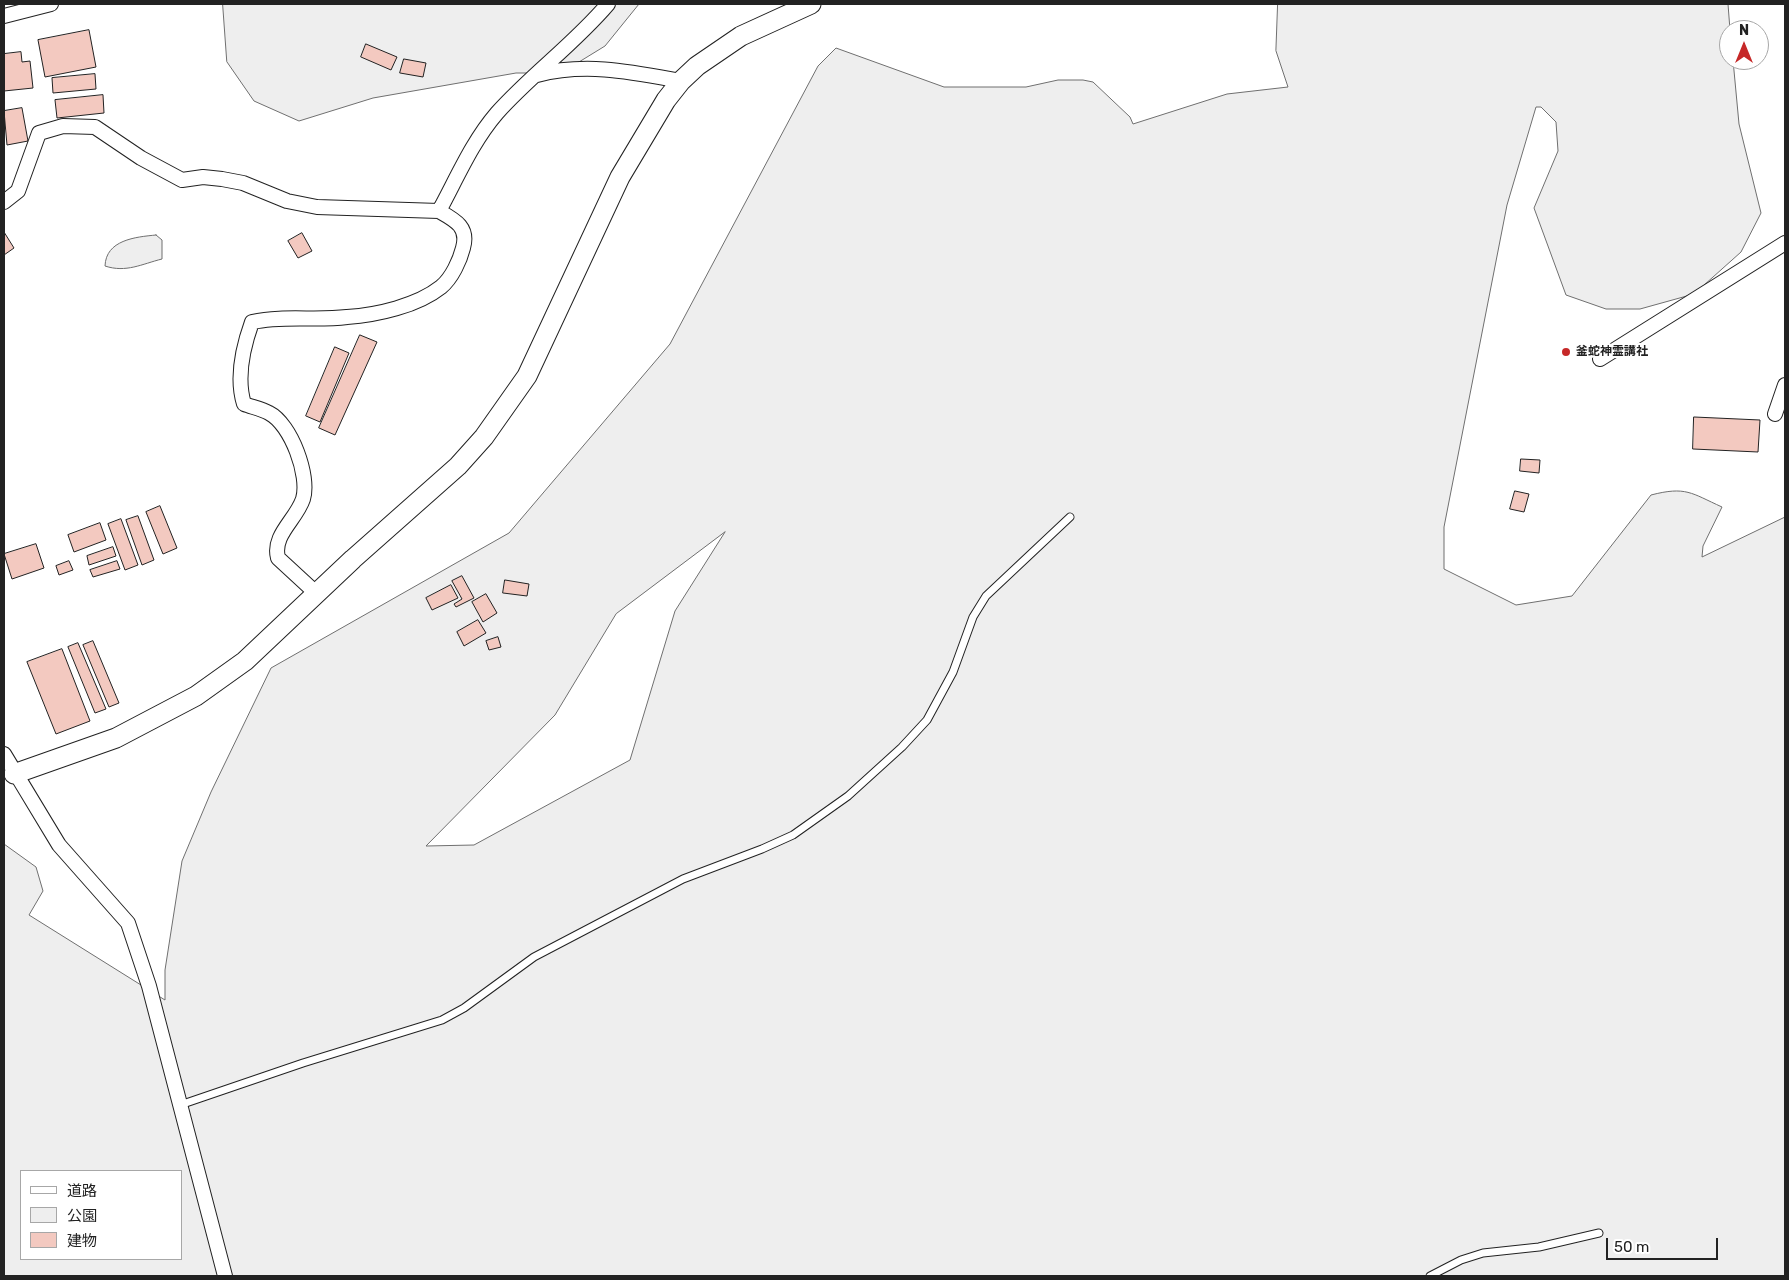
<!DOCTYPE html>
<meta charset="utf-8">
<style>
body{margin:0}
#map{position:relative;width:1789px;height:1280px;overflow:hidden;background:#fff;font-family:Rubik,"Noto Sans JP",sans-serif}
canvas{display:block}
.frame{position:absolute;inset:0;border:5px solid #222;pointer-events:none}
.legend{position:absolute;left:20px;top:1170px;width:162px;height:90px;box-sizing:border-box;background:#fff;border:1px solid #a7a7a7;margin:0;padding:6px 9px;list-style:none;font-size:15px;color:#222}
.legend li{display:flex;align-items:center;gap:10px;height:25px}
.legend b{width:25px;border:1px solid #a7a7a7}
.north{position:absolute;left:1719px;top:20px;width:50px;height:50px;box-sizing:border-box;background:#fff;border:1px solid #a7a7a7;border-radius:50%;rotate:0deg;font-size:14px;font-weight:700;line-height:20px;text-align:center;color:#222}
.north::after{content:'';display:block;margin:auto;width:18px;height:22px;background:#c62828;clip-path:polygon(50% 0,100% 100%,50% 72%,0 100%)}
.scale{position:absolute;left:1606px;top:1238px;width:112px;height:22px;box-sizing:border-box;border:2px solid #222;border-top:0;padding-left:6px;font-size:15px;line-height:18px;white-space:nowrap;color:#222;-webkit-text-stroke:4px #fff;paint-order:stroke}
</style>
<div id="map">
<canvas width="1789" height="1280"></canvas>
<div class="frame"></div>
<ul class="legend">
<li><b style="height:6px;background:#fff"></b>道路</li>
<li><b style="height:14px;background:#eee"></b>公園</li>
<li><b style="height:14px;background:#f3c9c0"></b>建物</li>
</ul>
<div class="north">N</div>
<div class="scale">50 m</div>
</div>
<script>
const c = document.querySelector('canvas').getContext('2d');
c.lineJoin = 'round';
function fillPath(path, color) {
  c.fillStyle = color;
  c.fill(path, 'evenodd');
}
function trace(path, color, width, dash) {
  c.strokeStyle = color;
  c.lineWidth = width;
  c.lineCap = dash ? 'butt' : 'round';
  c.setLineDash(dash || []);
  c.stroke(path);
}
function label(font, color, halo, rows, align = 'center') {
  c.font = font + ' Rubik,"Noto Sans JP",sans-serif';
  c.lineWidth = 4;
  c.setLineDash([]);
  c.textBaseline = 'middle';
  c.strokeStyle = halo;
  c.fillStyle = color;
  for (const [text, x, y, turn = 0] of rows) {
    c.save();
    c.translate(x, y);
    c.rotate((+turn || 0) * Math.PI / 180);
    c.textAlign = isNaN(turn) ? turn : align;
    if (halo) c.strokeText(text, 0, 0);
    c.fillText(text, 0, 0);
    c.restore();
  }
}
const green = new Path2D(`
 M223 4H639L605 46 561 73H516L373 98 299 121 254 101 227 62Z
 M1278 4H1728L1730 30 1729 60H1733L1739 124 1761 213 1741 252 1694 294 1640 309H1606L1566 295 1534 208 1558 151 1556 122 1541 107H1536L1507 205 1444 527V569L1516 605 1572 596 1651 495C1686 486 1691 493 1722 507L1703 546 1702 557 1785 517V1276H4V844L36 867 43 891 29 915 165 1000V970L182 861 211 792 271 668 509 533 670 344 818 66 836 48 944 87H1026L1058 80H1083L1093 82 1130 117 1133 124 1227 94 1288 87 1276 51ZM725 532 675 611 630 760 474 845 426 846 555 715 616 614ZM21 1171H181V1259H21Z
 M156 235 162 240V259C142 264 126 273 105 266 106 240 135 237 156 235Z`);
const building = new Path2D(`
 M89 30 96 67 45 77 38 40Z
 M366 44 397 57 391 70 361 57Z
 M21 52 22 62 30 61 33 88 4 91V54Z
 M404 59 426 63 423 77 400 73Z
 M95 74 96 89 53 93 52 78Z
 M103 95 104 113 57 118 55 100Z
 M22 108 28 141 7 145 4 111Z
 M4 232 14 248 4 255Z
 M302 233 312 251 298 258 288 241Z
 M360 335 377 342 335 435 319 428Z
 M335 347 349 353 320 422 306 416Z
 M1694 417 1760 420 1758 452 1693 449Z
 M1521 459 1540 460 1539 473 1520 471Z
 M1515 491 1529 494 1524 512 1510 509Z
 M160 506 177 548 163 554 146 512Z
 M138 516 154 560 142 565 126 520Z
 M121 519 138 565 125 570 108 524Z
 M100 523 106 540 74 552 68 535Z
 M36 544 44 568 12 579 4 554Z
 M113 547 116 556 89 565 87 556Z
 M69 561 73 570 59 575 56 566Z
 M117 561 120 569 93 577 90 570Z
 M462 576 474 598 456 607 454 604 462 599 452 581Z
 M505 580 529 584 527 596 503 593Z
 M451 585 458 598 432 610 426 598Z
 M486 594 497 613 483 622 472 602Z
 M478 620 486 633 464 646 457 632Z
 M498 637 501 647 489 650 486 641Z
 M93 641 119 703 109 707 83 645Z
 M78 643 106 709 95 713 68 647Z
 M62 649 90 721 56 734 27 662Z`);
const lane = new Path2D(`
 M180 1105 303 1063 442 1020 464 1008 534 957 683 879 762 849 793 835 848 796 902 747 927 720 953 672 973 617 986 596 1070 517
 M1430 1276 1461 1260 1483 1253 1539 1247 1599 1233`);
const street = new Path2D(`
 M4 16 51 4
 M537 75C586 62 632 72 681 81
 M4 202 18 191 39 133 63 126 95 127 141 158 182 180 203 177 222 179 243 183 287 201 317 207 439 211C455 220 469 227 463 248 460 260 452 278 441 287 417 306 377 315 347 317 316 321 284 315 252 322 243 347 236 378 244 404 252 407 262 409 269 413 291 424 310 476 303 499 296 520 272 535 278 558L317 594
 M439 211C457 178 472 142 497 113 532 74 574 44 608 4
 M1600 359 1785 243
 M1775 414 1785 385
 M4 754 59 845 128 923 149 986 225 1276`);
const secondary = new Path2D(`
 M14 774 116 738 196 696 245 661 353 559 458 466 484 437 527 376 620 177 666 100 681 81 697 66 741 36 811 4`);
const markers = [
 [1566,352,5,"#c62828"]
];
const poiNames = [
 ["釜蛇神霊講社",1576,352]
];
fillPath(green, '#eee');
trace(green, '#6f6f6f', 1);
fillPath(building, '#f3c9c0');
trace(building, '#222', 1);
trace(lane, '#222', 9);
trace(street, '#222', 16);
trace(secondary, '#222', 21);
trace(lane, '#fff', 7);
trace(street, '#fff', 14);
trace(secondary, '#fff', 19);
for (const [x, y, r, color] of markers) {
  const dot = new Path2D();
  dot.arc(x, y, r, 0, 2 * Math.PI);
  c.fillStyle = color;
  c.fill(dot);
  trace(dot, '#fff', 2);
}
label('bold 12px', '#222', '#fff', poiNames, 'left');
</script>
